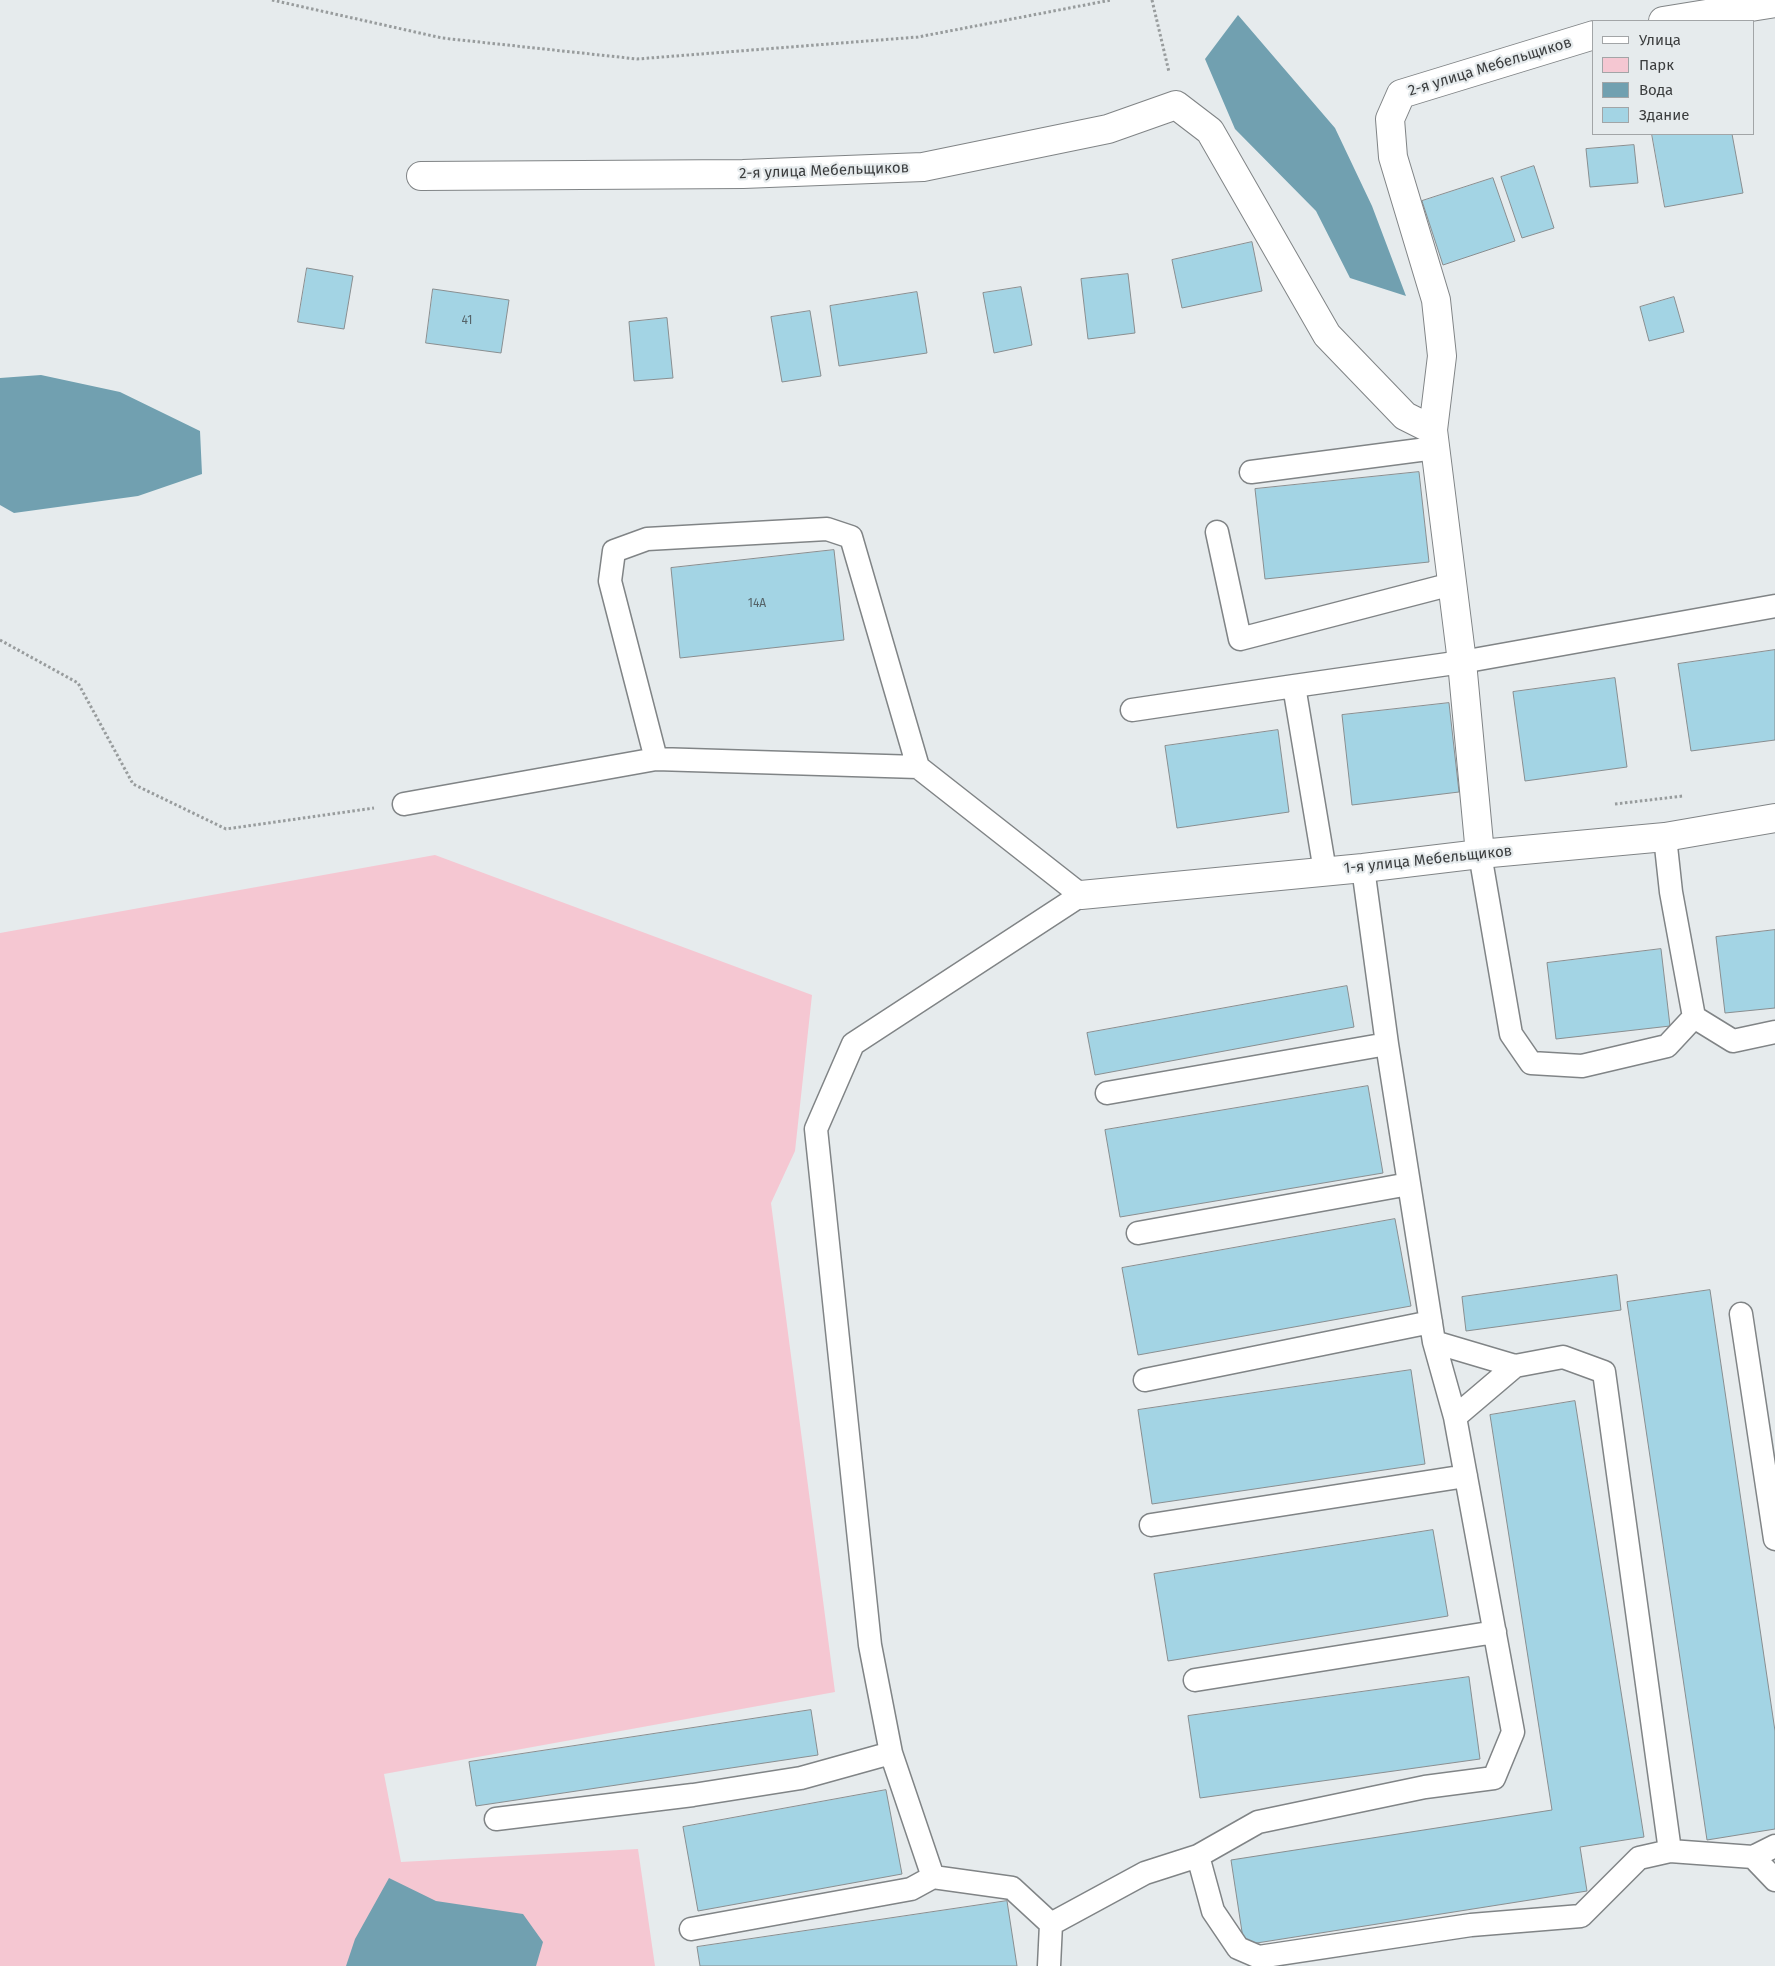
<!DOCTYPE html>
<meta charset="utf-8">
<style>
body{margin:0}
#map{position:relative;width:1775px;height:1966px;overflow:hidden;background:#e6ebed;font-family:"Fira Sans",sans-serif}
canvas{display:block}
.legend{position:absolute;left:1592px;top:20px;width:162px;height:115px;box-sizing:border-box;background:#e6ebed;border:1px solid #a2a5a7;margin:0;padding:6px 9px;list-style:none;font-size:15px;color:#3b3d3e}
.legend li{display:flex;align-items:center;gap:10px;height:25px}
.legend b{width:25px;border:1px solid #a2a5a7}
</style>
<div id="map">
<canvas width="1775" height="1966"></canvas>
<ul class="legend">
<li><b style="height:6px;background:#fff"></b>Улица</li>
<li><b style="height:14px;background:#f5c7d2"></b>Парк</li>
<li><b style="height:14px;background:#71a0b0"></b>Вода</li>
<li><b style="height:14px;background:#a3d4e4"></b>Здание</li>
</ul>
</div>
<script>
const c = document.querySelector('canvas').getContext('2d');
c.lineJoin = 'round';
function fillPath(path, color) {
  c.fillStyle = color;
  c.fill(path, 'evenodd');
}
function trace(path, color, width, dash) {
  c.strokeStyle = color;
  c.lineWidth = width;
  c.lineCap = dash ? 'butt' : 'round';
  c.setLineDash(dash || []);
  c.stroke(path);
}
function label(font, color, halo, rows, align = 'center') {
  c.font = font + ' "Fira Sans",sans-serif';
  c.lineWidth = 4.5;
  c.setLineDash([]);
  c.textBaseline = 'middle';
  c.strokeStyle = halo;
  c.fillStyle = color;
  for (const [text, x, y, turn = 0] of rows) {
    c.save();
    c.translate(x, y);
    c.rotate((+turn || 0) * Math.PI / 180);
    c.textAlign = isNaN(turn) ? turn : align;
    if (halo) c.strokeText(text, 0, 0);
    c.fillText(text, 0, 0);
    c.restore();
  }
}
const green = new Path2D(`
 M435 855 812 995 795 1151 771 1203 835 1692 384 1774 401 1862 638 1849 655 1966H0V933Z`);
const water = new Path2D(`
 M1238 15 1335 128 1372 206 1406 296 1350 278 1316 211 1235 129 1205 59Z
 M41 375 120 392 200 431 202 474 138 496 14 513 0 505V378Z
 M389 1878 436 1901 523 1914 543 1942 536 1966H346L355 1939Z`);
const building = new Path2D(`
 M1652 134H1732L1743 193 1665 207Z
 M1634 145 1638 183 1590 187 1586 149Z
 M1534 166 1554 228 1522 238 1501 177Z
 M1493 178 1515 241 1443 265 1422 201Z
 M1252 242 1262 291 1182 308 1172 260Z
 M307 268 353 276 344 329 298 322Z
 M1128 274 1135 333 1088 339 1081 279Z
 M1021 287 1032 345 994 353 983 293Z
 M433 289 509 300 501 353 426 343Z
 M917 292 927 353 839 366 830 306Z
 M1674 297 1684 332 1649 341 1640 307Z
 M810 311 821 376 782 382 771 317Z
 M667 318 673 378 634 381 629 322Z
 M1419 472 1429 562 1265 579 1255 489Z
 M834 550 844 640 680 658 671 568Z
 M1775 650V740L1691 751 1678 664Z
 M1615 678 1627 767 1525 781 1513 692Z
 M1449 703 1459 792 1352 805 1342 715Z
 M1278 730 1289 812 1177 828 1165 746Z
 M1775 930V1008L1725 1013 1716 937Z
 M1661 949 1670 1026 1556 1039 1547 963Z
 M1347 986 1354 1027 1095 1075 1087 1033Z
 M1368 1086 1383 1173 1120 1217 1105 1130Z
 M1395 1219 1411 1306 1138 1355 1122 1268Z
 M1617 1275 1621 1310 1466 1331 1462 1297Z
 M1710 1290 1775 1731V1829L1707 1840 1627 1302Z
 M1411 1370 1425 1464 1152 1504 1138 1410Z
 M1575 1401 1644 1837 1580 1847 1587 1891 1244 1945 1231 1860 1552 1810 1490 1415Z
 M1433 1530 1448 1616 1168 1661 1154 1574Z
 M1469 1677 1480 1759 1200 1798 1188 1716Z
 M811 1710 818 1755 476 1806 469 1762Z
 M886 1790 902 1874 698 1911 683 1827Z
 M1007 1901 1017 1966H700L697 1947Z`);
const path = new Path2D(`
 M272 0 442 38 637 59 918 37 1111 0
 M1152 0 1169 72
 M0 640 78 683 133 784 226 829 374 808
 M1615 804 1683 796`);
const lane = new Path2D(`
 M1251 472 1435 448
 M1217 532 1240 639 1452 584
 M1132 710 1294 686
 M656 759 610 581 614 551 647 539 827 529 851 537 918 767 1081 895 853 1044 816 1129 870 1645 891 1753 933 1877 1012 1888 1051 1924
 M404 804 656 759 918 767
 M1480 854 1511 1034 1531 1063 1582 1066 1667 1046 1694 1017 1671 892 1665 837
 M1363 868 1387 1044 1434 1342 1455 1417 1513 1732 1494 1778 1425 1787 1258 1822 1198 1856 1213 1911 1238 1948 1259 1957 1471 1925 1581 1916 1639 1858 1670 1851 1753 1857
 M1325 871 1294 686 1462 662 1775 606
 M1694 1017 1733 1041 1775 1032
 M1107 1093 1387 1044
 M1138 1233 1409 1184
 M1741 1314 1775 1539
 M1434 1342 1515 1366
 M1145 1380 1431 1322
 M1455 1417 1515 1366 1563 1357 1604 1372 1670 1851
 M1151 1525 1466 1476
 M1195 1680 1495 1632
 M496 1819 693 1795 801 1778 891 1753
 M1775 1846 1753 1857 1775 1880
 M691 1929 911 1889 933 1877
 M1049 1966 1051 1924 1145 1873 1198 1856`);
const street = new Path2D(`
 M1663 21 1775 3
 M421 176 743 174 923 167 1108 129 1176 105 1210 131 1327 335 1405 416 1433 430 1462 662 1480 854
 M1433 430 1442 356 1436 300 1393 157 1390 119 1401 94 1594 35
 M1081 895 1363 868 1480 854 1665 837 1775 818`);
const numberNames = [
 ["41",467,321],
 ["14А",757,604]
];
const streetNames = [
 ["2-я улица Мебельщиков",1490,67,-17],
 ["2-я улица Мебельщиков",824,171,-2],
 ["1-я улица Мебельщиков",1428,860,-6]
];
fillPath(green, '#f5c7d2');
fillPath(water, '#71a0b0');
fillPath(building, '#a3d4e4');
trace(building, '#898e90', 1);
trace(lane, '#808486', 25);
trace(street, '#808486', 30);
trace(path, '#989c9d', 3, [2.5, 2.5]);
trace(lane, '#fff', 22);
trace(street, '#fff', 28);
label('12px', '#556368', null, numberNames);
label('15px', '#3b3d3e', '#e6ebed', streetNames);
</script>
